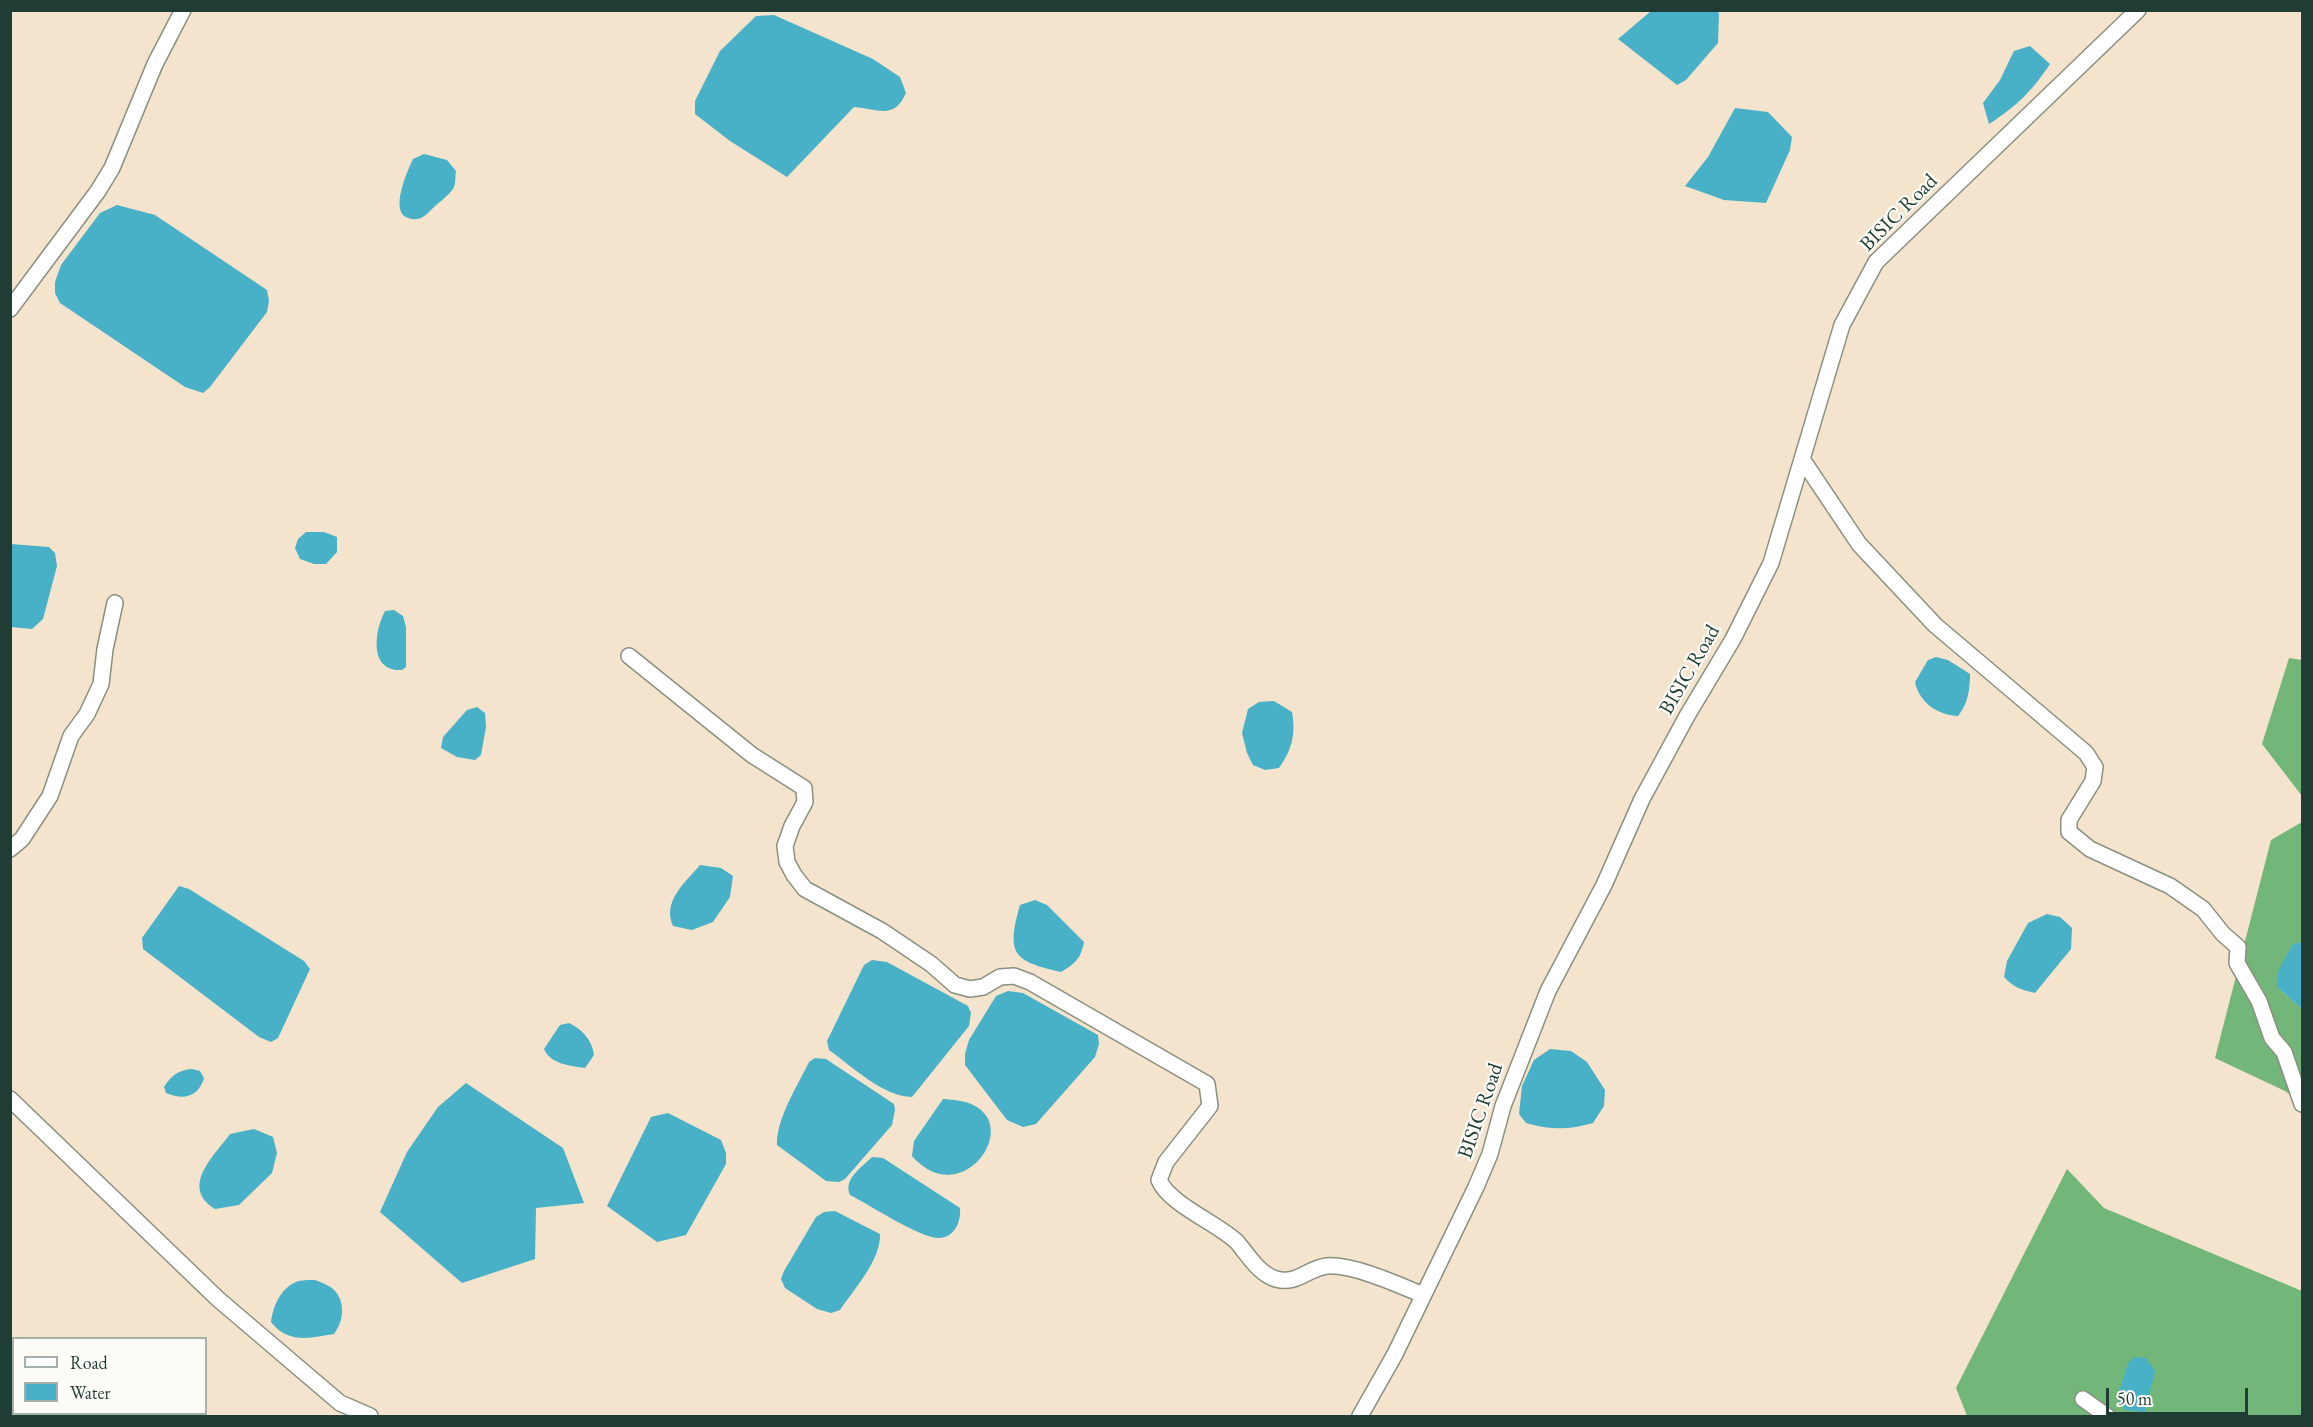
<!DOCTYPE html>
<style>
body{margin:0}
#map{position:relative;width:2313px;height:1427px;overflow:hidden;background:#f5e4cd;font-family:"EB Garamond",serif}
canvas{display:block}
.frame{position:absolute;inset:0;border:12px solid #1f3d34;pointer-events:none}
.legend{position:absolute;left:12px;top:1337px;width:195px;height:78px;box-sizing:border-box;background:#fdfcf7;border:2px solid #a4b0a9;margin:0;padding:8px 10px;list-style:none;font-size:18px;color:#1f3d34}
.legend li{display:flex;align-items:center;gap:12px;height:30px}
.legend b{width:30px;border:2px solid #a4b0a9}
.scale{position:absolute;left:2106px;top:1388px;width:142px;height:27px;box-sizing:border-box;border:3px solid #1f3d34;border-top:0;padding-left:8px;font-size:18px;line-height:21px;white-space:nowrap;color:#1f3d34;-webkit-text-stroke:4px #fdfcf7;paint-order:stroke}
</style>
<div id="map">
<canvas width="2313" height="1427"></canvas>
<div class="frame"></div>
<ul class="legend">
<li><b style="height:8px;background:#fff"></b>Road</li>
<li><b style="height:16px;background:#48b0c7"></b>Water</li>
</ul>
<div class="scale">50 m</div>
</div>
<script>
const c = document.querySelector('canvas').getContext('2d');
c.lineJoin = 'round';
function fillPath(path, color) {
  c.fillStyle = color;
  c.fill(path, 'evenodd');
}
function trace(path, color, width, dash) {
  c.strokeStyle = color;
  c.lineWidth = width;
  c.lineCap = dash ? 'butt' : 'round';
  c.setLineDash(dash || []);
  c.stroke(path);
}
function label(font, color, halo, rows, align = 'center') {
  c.font = font + ' "EB Garamond",serif';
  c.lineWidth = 4.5;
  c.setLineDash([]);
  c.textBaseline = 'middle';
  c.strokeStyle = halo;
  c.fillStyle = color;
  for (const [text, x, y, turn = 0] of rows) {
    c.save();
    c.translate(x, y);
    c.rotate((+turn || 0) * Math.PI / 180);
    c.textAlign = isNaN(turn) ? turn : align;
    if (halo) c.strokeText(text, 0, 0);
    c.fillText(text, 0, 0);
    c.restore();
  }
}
const forest = new Path2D(`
 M2289 658 2302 660V796L2262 744Z
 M2302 822V942L2293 945 2277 987 2302 1009V1103L2285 1091 2215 1058 2271 840Z
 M2067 1169 2104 1208 2302 1291V1416H1967L1956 1388Z`);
const water = new Path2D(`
 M1716 11 1719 13 1718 43 1686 80 1677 85 1618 39 1651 11Z
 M774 15 873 59 900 77 906 93C894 120 879 109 854 107L787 177 730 141 695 114V101L720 51 756 16Z
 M2030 46 2050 64C2032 91 2017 106 1989 124L1983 103 2000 80 2014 51Z
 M1735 108 1768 112 1792 137 1790 150 1766 203 1724 200 1685 186 1708 157Z
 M424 154 447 160 456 171C455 176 456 185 453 189 448 196 438 203 432 209 425 216 419 222 408 218 389 212 407 172 413 159Z
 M117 205 155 215 267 290 269 301 267 312 210 387 203 393 185 387 60 303 55 293V282L61 265 100 213Z
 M306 532H324L337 537V552L326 564H314L300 559 295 548 298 539Z
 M11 544 49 547 55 553 57 566 43 619 32 629 11 627Z
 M394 610 403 616 406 627V667L402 670C369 672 374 632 385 611Z
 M1936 657 1948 660 1970 674C1970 689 1968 704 1958 716 1937 715 1919 702 1915 682L1928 660Z
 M1274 701 1292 712C1296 734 1292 750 1279 768L1265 770 1253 765 1247 753 1242 733 1248 709 1259 702Z
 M477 707 485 713 486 727 481 755 475 760 457 757 441 748 443 737 467 710Z
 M700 865 721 868 733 876 730 897 713 922 692 930 673 926C662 901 685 883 700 865Z
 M179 886 189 889 304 961 310 969 278 1038 271 1042 259 1037 143 949 142 938Z
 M1035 900 1047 905 1084 942C1081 958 1075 964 1061 972 1013 961 1006 954 1020 905Z
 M2047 914 2060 917 2072 928 2071 949 2035 993C2022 990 2013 987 2004 977L2007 961 2028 923Z
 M2302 942V1009L2277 987C2276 969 2285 959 2293 944Z
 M872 960 887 962 968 1006 971 1013 969 1026 912 1097C882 1096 853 1067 829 1050L827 1041 864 965Z
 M1008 991 1023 993 1098 1035 1099 1044 1095 1057 1036 1124 1023 1127 1007 1120 965 1065V1054L969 1040 996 996Z
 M569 1023C583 1030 592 1040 594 1055L585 1068C571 1066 550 1064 544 1049L560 1025Z
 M1550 1049 1571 1051 1587 1062 1605 1090 1604 1106 1593 1123C1569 1130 1550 1130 1526 1123L1519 1114 1522 1086 1534 1060Z
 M815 1058 826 1059 894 1104 895 1110 892 1125 845 1179 839 1182 826 1181 777 1145C776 1119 798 1085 809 1062Z
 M192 1069 200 1071 204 1078C198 1098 183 1100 166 1093L164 1087C171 1076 178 1070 192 1069Z
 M466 1083 563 1148 584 1203 536 1208 535 1259 462 1283 380 1212 407 1152 438 1107Z
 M943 1099C953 1100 965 1100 975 1106 1020 1130 960 1211 912 1156L914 1141Z
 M668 1113 721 1140 726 1153V1164L686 1235 657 1242 607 1206 651 1117Z
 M254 1129 273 1137 277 1153 272 1173 239 1205 215 1209C180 1187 213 1157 230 1134Z
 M872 1157 883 1158 960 1208C961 1222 955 1238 938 1238 918 1237 870 1205 850 1195 843 1179 862 1167 872 1157Z
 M835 1211 880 1234C881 1260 854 1289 840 1310L831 1313 817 1309 785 1288 781 1279 784 1271 816 1217 824 1212Z
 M315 1280C320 1282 329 1285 333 1289 346 1301 344 1321 334 1334 310 1338 288 1344 271 1322 273 1307 280 1289 296 1282 301 1280 309 1280 315 1280Z
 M2135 1357 2146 1358 2155 1371 2145 1412 2125 1410 2117 1398 2128 1363Z`);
const minor = new Path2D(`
 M10 309 98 191 112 168 155 64 183 10
 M1802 459 1859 544 1935 625 2086 753 2095 767 2093 781 2069 820V832L2090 849 2170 886 2203 909 2223 934 2238 947 2237 963 2259 1001 2272 1038 2284 1052 2302 1104
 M629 656 752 755 804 788 805 802 792 826 785 846 787 862 794 875 805 889 882 931 931 964 955 985 970 989 983 987 1000 977 1014 976 1030 982 1207 1084 1210 1106 1166 1162 1159 1180C1169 1204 1217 1223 1237 1242 1248 1255 1259 1274 1276 1279 1297 1285 1308 1268 1327 1266 1353 1264 1399 1285 1423 1295
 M10 849 22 839 50 796 71 736 87 714 101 684 105 649 115 603
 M10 1099 218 1299 340 1403 370 1416
 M2083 1399 2107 1416
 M1360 1416 1395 1354 1476 1187 1490 1154 1503 1106 1548 991 1604 885 1642 799 1687 716 1733 639 1771 563 1842 325 1876 262 2138 10`);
const streetNames = [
 ["BISIC Road",1899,213,-45],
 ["BISIC Road",1690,670,-60],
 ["BISIC Road",1481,1111,-71]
];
fillPath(forest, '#72b679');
fillPath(water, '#48b0c7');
trace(minor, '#8a9080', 18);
trace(minor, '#fff', 15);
label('21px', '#1f3d34', '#fdfcf7', streetNames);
</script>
